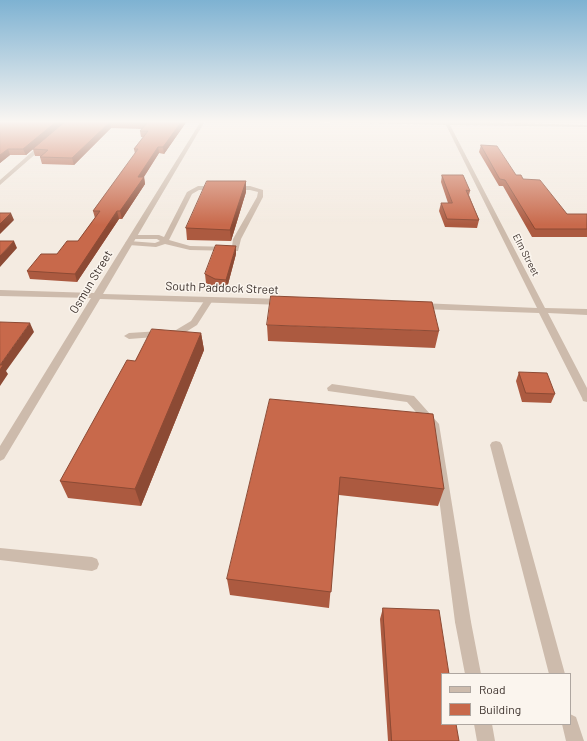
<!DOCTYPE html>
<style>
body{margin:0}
#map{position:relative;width:587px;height:741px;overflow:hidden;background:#f4ebe1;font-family:Barlow,sans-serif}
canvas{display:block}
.legend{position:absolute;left:441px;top:673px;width:130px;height:52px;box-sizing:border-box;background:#fbf5ee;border:1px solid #aea6a0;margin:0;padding:5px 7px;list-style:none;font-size:12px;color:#3b302b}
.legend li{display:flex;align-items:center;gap:8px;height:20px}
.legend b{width:20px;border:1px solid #aea6a0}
</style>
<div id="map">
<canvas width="587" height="741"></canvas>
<ul class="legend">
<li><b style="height:5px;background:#cdbbac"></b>Road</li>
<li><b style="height:11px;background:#c8694b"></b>Building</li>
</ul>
</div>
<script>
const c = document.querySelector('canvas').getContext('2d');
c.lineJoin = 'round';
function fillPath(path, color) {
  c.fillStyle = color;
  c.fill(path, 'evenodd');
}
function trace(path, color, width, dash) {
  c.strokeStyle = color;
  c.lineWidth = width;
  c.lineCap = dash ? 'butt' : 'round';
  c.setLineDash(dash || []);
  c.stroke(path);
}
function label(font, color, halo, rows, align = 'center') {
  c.font = font + ' Barlow,sans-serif';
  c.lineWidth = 3;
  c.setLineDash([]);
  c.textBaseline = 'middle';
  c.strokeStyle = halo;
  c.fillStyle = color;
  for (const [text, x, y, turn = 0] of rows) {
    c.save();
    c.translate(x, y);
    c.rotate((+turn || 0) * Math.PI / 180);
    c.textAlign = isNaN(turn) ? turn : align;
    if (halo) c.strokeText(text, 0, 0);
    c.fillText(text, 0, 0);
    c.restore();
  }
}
const service = new Path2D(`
 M250 186 263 190V197L241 239 238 251 190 250 165 244 156 247 129 245 125 243 129 241 155 243 160 241 157 239H133L129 237 133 235H159L164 237 187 192 198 186ZM199 190H250L258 192 257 197 233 239 232 247 190 246 169 240 192 194Z
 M209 297 213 300 197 325 181 335 129 339 124 336 129 333 176 330 191 321 206 298Z
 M332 384 414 396 439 424 471 622 468 627 463 630 458 627 455 622 430 428 407 402 328 391 327 388Z
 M496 441 500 442 502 445 565 674H549L490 445 492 442Z
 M0 548 92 557 97 559 99 564 97 569 92 571 0 560Z
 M570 714 576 717 584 741H566L562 724H570Z`);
const minor = new Path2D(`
 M201 121H205L103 294 284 299 288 302 284 305 100 299 4 459 0 461V446L91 298 0 296V290L94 293Z
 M311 121H448L587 125V127L450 125 545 308 587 309V315L548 313 587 388V402L583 401 582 398 539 313 420 309 416 306 420 303 537 308 446 125 313 122Z
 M42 143 47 144 0 185V180Z
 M463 614 468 617 471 622 481 674H465L455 622 458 617Z
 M474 724H492L495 741H477Z`);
const wall = new Path2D(`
 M0 121H66L26 155H10L0 163Z
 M66 121H187L164 154 159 153 144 177 145 184 122 219H119L77 282 30 279 27 271 57 254 78 241 95 218 93 211 135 154 134 149 143 137H141L140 131 142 129 111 128 74 165 42 164 40 157 41 156H35L33 149Z
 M481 145 516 175 523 179 567 214H587V237H532L503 186H499L479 152Z
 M442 175 470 191 469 195 479 220 477 228 445 227 439 211 441 203H448L441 182Z
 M246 181V192L231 241 187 240 186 228Z
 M236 254 227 288H216L206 283 205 274Z
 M267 325 439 331 435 348 268 341Z
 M201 333 204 350 141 506 68 498 60 481Z
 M519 372 555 394 551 403 522 402 516 381Z
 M270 399 444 489 438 506 339 495 329 608 230 595 227 579Z
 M383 608 459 741H388L380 619Z`);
const shadedWall = new Path2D(`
 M57 121H66L26 155 23 149Z
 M182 121H187L164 154 163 147Z
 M110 122 111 128 74 165 72 158Z
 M158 147 159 153 143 178 144 177 145 184 122 219 120 211 138 177Z
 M8 149 10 155 0 163V155Z
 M246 181V192L231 241 230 230Z
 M117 211 119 219 77 282 75 274Z
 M11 213 14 220 0 234V224Z
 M14 241 17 248 0 267V256Z
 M236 246V254L227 288 226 280Z
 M30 323 34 332 6 371 8 374 0 386V365Z
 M201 333 204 350 141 506 135 489Z`);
const building = new Path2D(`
 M0 121H57L23 149H8L0 155Z
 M66 121H182L163 147H158L138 177H144L120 211H117L75 274 27 271 41 254H57L67 241H78L100 211H93L138 149H134L148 131H140L147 123 110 122 72 158 40 157 48 150 33 149Z
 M481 145 497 146 516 175H521L523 179 540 180 567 214H587V229H535L505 180 500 179Z
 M442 175H463L470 191 466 190 479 220 447 219 441 203H452Z
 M207 181H246L230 230 186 228Z
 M0 213H11L0 224Z
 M0 241H14L0 256Z
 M216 245 236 246 226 280 215 279 205 274Z
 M271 296 432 302 439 331 267 325Z
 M0 322 30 323 0 365Z
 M152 329 201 333 135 489 60 481 127 360 135 361Z
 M0 365H3L0 370Z
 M519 372 547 373 555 394 526 393Z
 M270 399 433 414 444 489 340 477 331 592 227 579Z
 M383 608 439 610 449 674H442V724H456L459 741H392Z`);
const farStreetnames = [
 ["Elm Street",526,255,63]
];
const streetNames = [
 ["Osmun Street",91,282,-59],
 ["South Paddock Street",222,288,2]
];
fillPath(service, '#cdbbac');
fillPath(minor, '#cdbbac');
fillPath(wall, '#ac5a40');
fillPath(shadedWall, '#8c4a34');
fillPath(building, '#c8694b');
trace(building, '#8c4a34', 1);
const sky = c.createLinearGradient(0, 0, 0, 225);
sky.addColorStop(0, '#7eb2d2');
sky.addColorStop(0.54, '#faf6f2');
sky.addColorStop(1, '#faf6f200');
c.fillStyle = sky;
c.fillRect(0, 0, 587, 225);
label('10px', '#3b302b', '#fbf5ee', farStreetnames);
label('12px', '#3b302b', '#fbf5ee', streetNames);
</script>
